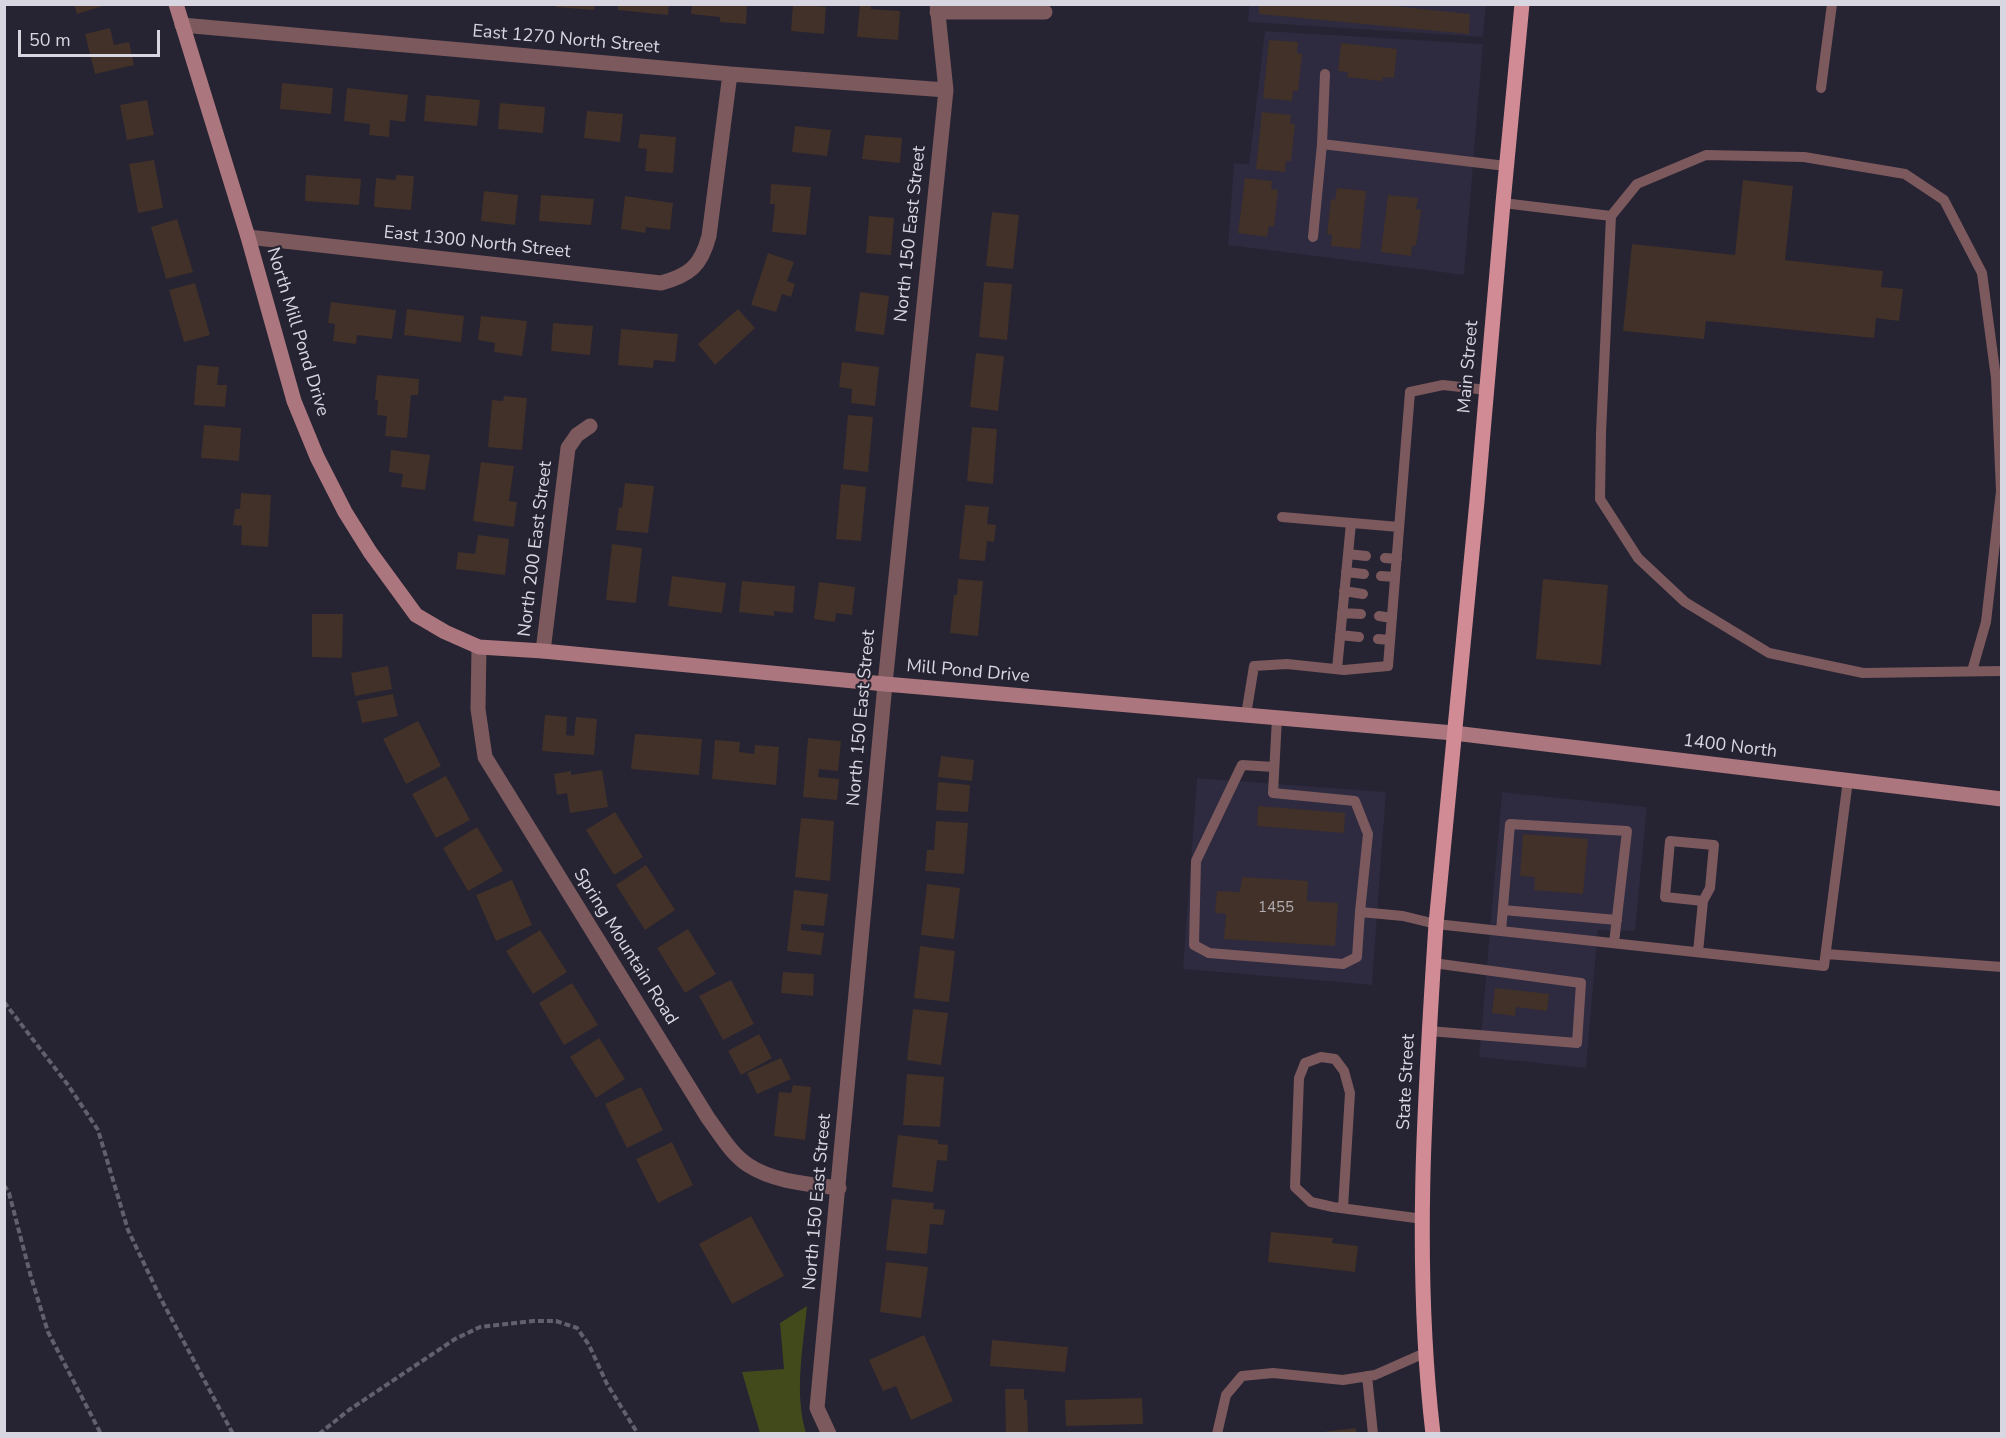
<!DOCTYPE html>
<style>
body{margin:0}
#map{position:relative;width:2006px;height:1438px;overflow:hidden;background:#262332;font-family:"Nunito Sans",sans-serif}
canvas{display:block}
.frame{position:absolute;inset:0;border:6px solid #d8d6e0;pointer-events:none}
.scale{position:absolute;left:18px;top:30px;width:142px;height:27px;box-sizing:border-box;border:3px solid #d8d6e0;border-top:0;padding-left:8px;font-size:18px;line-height:21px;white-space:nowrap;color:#d8d6e0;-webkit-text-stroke:4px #262332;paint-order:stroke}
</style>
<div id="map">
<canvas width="2006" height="1438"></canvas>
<div class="frame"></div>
<div class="scale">50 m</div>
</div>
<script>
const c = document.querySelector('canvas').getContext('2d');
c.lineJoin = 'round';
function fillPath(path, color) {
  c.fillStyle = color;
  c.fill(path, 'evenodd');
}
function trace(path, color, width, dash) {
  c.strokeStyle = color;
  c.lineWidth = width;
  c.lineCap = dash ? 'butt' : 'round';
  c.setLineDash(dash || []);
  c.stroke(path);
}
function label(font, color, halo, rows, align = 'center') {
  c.font = font + ' "Nunito Sans",sans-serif';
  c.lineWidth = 4.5;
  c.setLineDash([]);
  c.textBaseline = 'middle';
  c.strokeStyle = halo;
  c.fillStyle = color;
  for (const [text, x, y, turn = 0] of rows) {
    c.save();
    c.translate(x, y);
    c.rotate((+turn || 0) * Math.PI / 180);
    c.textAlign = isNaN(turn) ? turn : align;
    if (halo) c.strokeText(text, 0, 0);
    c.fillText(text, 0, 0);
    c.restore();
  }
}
const built = new Path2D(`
 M1249 5H1486L1483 37 1248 22Z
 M1265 31 1483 44 1464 275 1228 245 1234 163 1249 164Z
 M1197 778 1386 792 1372 985 1183 969Z
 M1502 792 1647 807 1635 931 1598 930 1586 1068 1479 1057Z`);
const green = new Path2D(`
 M807 1306C803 1349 794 1392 806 1433H760L742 1372 784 1369 780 1323Z`);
const building = new Path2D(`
 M74 4H106V5L77 14Z
 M556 4H595L594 10 556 7Z
 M618 4H669L668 15 618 10Z
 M692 4H747L746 24 720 22V17L691 14Z
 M793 4 826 7 824 34 791 31Z
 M860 4H871V9L900 11 898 40 857 37Z
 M1259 4H1374L1470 14 1469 34 1259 14Z
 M110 28 114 45 129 42 134 65 95 74 85 34Z
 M1269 40 1298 42 1297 53 1302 54 1298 91H1293L1292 101 1263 98Z
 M1341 43 1397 49 1394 78 1383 77 1382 81 1347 77 1348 72 1338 71Z
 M282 83 333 88 331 114 280 109Z
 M347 88 408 95 405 122 390 120 389 137 369 135 370 124 344 121Z
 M426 95 480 100 477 126 424 121Z
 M147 100 154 135 127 140 120 105Z
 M500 103 545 107 543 133 498 129Z
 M587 111 623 114 620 142 584 138Z
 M1262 112 1291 115 1290 124H1295L1291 161H1286L1285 172 1256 169Z
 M795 126 831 130 827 156 792 152Z
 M640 134 676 137 673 173 645 171 647 149 638 148Z
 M865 135 902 138 900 163 862 159Z
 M154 160 163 208 138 213 129 164Z
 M306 175 361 179 359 205 305 201Z
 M396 175 414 176 411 210 374 207 376 178 396 180Z
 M1245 178 1272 181 1271 189 1278 190 1274 227 1269 226 1267 237 1238 233Z
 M1743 180 1793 186 1785 260 1883 271 1881 287 1903 289 1899 321 1876 318 1874 338 1706 321 1704 339 1623 331 1632 244 1735 255Z
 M771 184 811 187 806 235 772 232 775 204H770Z
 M1337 188 1366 191 1360 249 1331 246 1332 235 1327 234 1331 199 1335 200Z
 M484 191 518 195 515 225 481 221Z
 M541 195 594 199 591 225 539 221Z
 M1388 195 1418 198 1416 209 1421 210 1416 246 1412 245 1411 256 1381 252Z
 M625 196 673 203 670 230 646 227 645 233 621 229Z
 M992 212 1019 215 1013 269 986 266Z
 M869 216 894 218 891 255 866 253Z
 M177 219 193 272 166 279 151 227Z
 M768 253 794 262 787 281 795 284 791 297 782 294 776 312 751 305Z
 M984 282 1012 284 1007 340 979 337Z
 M195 283 210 335 184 342 169 290Z
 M860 292 889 296 884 335 855 331Z
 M331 302 396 310 392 339 357 335 356 344 333 341 335 324 328 323Z
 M407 309 464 316 461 342 404 335Z
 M738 309 755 328 715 365 698 344Z
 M481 316 527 321 522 356 494 352 495 343 478 340Z
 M553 323 593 326 590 355 551 351Z
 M621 329 678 334 675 362 654 360 653 368 618 365Z
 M976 353 1004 356 998 411 970 407Z
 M842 362 879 367 875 406 851 403 852 389 839 387Z
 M197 365 219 367 217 385H227L225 407 194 405Z
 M377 375 419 379 418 395H411L407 438 385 436 387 416 377 415 378 400H375Z
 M504 396 527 398 522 450 488 447 492 400 503 401Z
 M848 415 873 417 868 472 843 469Z
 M204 425 241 428 239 461 201 458Z
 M972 427 997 429 993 484 967 481Z
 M391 450 430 455 425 490 401 487 403 474 389 472Z
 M481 462 514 466 509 501 517 502 514 527 473 521Z
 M625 483 654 486 648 533 616 530 619 507 622 508Z
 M841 484 866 487 861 541 836 539Z
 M241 493 271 495 268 547 241 545 242 526 233 525 235 509H240Z
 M965 505 989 507 987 524 996 525 994 542 987 541 985 561 959 559Z
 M478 535 509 539 505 575 456 569 458 552 475 554Z
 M612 544 642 548 636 603 606 600Z
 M672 576 726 583 722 613 668 606Z
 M958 579 983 581 978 636 950 633 954 595H957Z
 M1543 579 1608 585 1601 665 1536 659Z
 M742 581 795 586 793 613 774 611V616L739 612Z
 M819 582 855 587 852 615 836 613 835 622 814 619Z
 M312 614H343L342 658 312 657Z
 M388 666 392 689 355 696 351 673Z
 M393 694 398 716 362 723 357 701Z
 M545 715 567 717 566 735 574 736 576 717 597 719 594 755 542 751Z
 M418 721 441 766 406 784 383 739Z
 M635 734 702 739 699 775 631 769Z
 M808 738 841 741 838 771 819 769 818 777 839 779 837 800 803 797Z
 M715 740 740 742 739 752 754 754 755 745 779 747 776 785 712 779Z
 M941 756 974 760 972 781 938 777Z
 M602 770 608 807 570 813 567 793 557 795 554 774 571 771V775Z
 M446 776 470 820 436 838 412 794Z
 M938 782 970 785 968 812 936 810Z
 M1258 806 1345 813 1344 833 1257 826Z
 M615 812 643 857 614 875 586 830Z
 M801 818 834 821 830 881 795 877Z
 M936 821 968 823 964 874 925 871 927 850H934Z
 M477 827 503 871 468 891 443 848Z
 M1523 834 1588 839 1583 894 1534 890 1535 877 1520 876Z
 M646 865 675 910 645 930 616 885Z
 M1242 877 1308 881 1307 901 1338 903 1335 946 1224 939 1226 914 1215 913 1217 891 1240 892Z
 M512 880 532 925 496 941 476 895Z
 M927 884 960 888 954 939 921 935Z
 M794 890 828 894 824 926 801 924V930L824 933 821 955 787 951Z
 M688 929 716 974 685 993 657 948Z
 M540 930 567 972 533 994 506 951Z
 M920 946 955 951 949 1002 914 998Z
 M783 972 814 974 813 996 781 993Z
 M731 980 754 1024 723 1040 699 996Z
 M572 983 598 1025 564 1045 539 1003Z
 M1495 988 1549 994 1547 1011 1516 1007 1515 1016 1492 1013Z
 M913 1009 948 1013 941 1065 907 1060Z
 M759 1034 772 1058 741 1075 728 1051Z
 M599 1038 625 1079 596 1098 570 1057Z
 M781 1058 791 1079 757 1094 747 1073Z
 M907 1074 944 1077 940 1127 903 1125Z
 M793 1085 811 1087 805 1140 774 1136 779 1092 791 1093Z
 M641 1087 663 1130 627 1148 605 1104Z
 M898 1135 938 1140V1144L948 1145 947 1161 937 1160 933 1192 892 1187Z
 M672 1142 693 1185 658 1203 636 1159Z
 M892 1199 934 1203 933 1209 945 1210 943 1225 930 1224 927 1254 886 1250Z
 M751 1216 784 1276 732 1304 699 1244Z
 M1271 1232 1333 1238 1332 1243 1358 1246 1355 1272 1268 1262Z
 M886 1262 928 1267 921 1318 880 1312Z
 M924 1335 953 1401 911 1420 896 1386 883 1391 869 1360Z
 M992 1340 1068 1347 1065 1372 990 1366Z
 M1005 1389H1024V1400L1027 1399 1028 1434H1006Z
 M1142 1398 1143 1424 1066 1426 1065 1400Z
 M1356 1428V1434H1323V1432Z`);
const path = new Path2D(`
 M4 1002 68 1085 98 1130 128 1230 161 1299 233 1434
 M4 1185 9 1193 31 1277 48 1332 101 1434
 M319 1434 349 1410 455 1339 480 1327 533 1321H556L577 1328 589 1345 607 1384 638 1434`);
const lane = new Path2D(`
 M1821 88 1832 4
 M1322 144 1325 74
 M1503 203 1611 216 1601 433 1600 499 1638 558 1685 602 1769 653 1863 673 2002 671
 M1611 216 1637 184 1706 155 1804 157 1905 174 1944 200 1982 273 1996 378 2001 491 1986 622 1972 671
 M1313 237 1322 144 1506 166
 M1282 517 1399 527
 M1348 554 1366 556
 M1385 558 1397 559
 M1346 572 1364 574
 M1381 576 1395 577
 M1344 591 1363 594
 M1342 613 1361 614
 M1379 616 1392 618
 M1340 635 1359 637
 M1378 639 1390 640
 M1337 669 1351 523
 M1246 715 1254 666 1287 664 1344 670 1388 666 1410 392 1443 385 1487 390
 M1277 718 1273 793 1355 801 1368 834 1360 912 1403 916 1436 924 1824 966 1848 780
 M1274 767 1242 765 1196 861 1194 945 1209 953 1343 964 1357 957 1360 912
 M1503 910 1617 920
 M1501 931 1510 824 1627 831 1614 943
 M1698 952 1703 901 1710 888 1714 845 1670 841 1665 897 1703 901
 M1826 954 2002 967
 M1429 1031 1577 1043 1581 983 1433 963
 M1343 1208 1350 1093 1344 1071 1335 1059 1321 1057 1305 1063 1299 1078 1295 1187 1311 1202 1333 1207 1423 1219
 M1367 1376 1373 1434
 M1217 1434 1226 1395 1242 1376 1273 1373 1343 1380 1375 1375 1427 1352`);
const street = new Path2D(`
 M937 12H1045
 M182 25 730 74 946 90
 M248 237 661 283C690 275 701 266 709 236L730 74
 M479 647 478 709 485 757 708 1118C720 1134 731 1154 748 1165 774 1182 808 1184 839 1188
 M543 651 568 448 577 435 590 426
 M829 1434 817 1408 885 684 946 90 937 4`);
const secondary = new Path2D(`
 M176 4 248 237 294 401 317 457 345 512 370 552 416 615 445 632 479 647 543 651 885 684 1454 733 2002 799`);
const primary = new Path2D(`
 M1433 1434C1413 1264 1425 1093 1436 924L1477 501 1503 203 1522 4`);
const numberNames = [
 ["1455",1276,908]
];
const streetNames = [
 ["East 1270 North Street",566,40,5],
 ["North 150 East Street",911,234,-84],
 ["East 1300 North Street",477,243,6],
 ["North Mill Pond Drive",297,332,73],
 ["Main Street",1469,367,-85],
 ["North 200 East Street",536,549,-83],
 ["Mill Pond Drive",968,672,5],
 ["North 150 East Street",862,718,-85],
 ["1400 North",1730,747,7],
 ["Spring Mountain Road",625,947,58],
 ["State Street",1407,1082,-87],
 ["North 150 East Street",818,1202,-85]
];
fillPath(built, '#2e2a3f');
fillPath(green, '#424a1c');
fillPath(building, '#413128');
trace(path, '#62606d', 4, [6, 3]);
trace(lane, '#7b595d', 10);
trace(street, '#7b595d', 15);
trace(secondary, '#ab767d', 15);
trace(primary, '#d08b95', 15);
label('15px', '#b2adb2', null, numberNames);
label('18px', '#d8d6e0', '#262332', streetNames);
</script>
